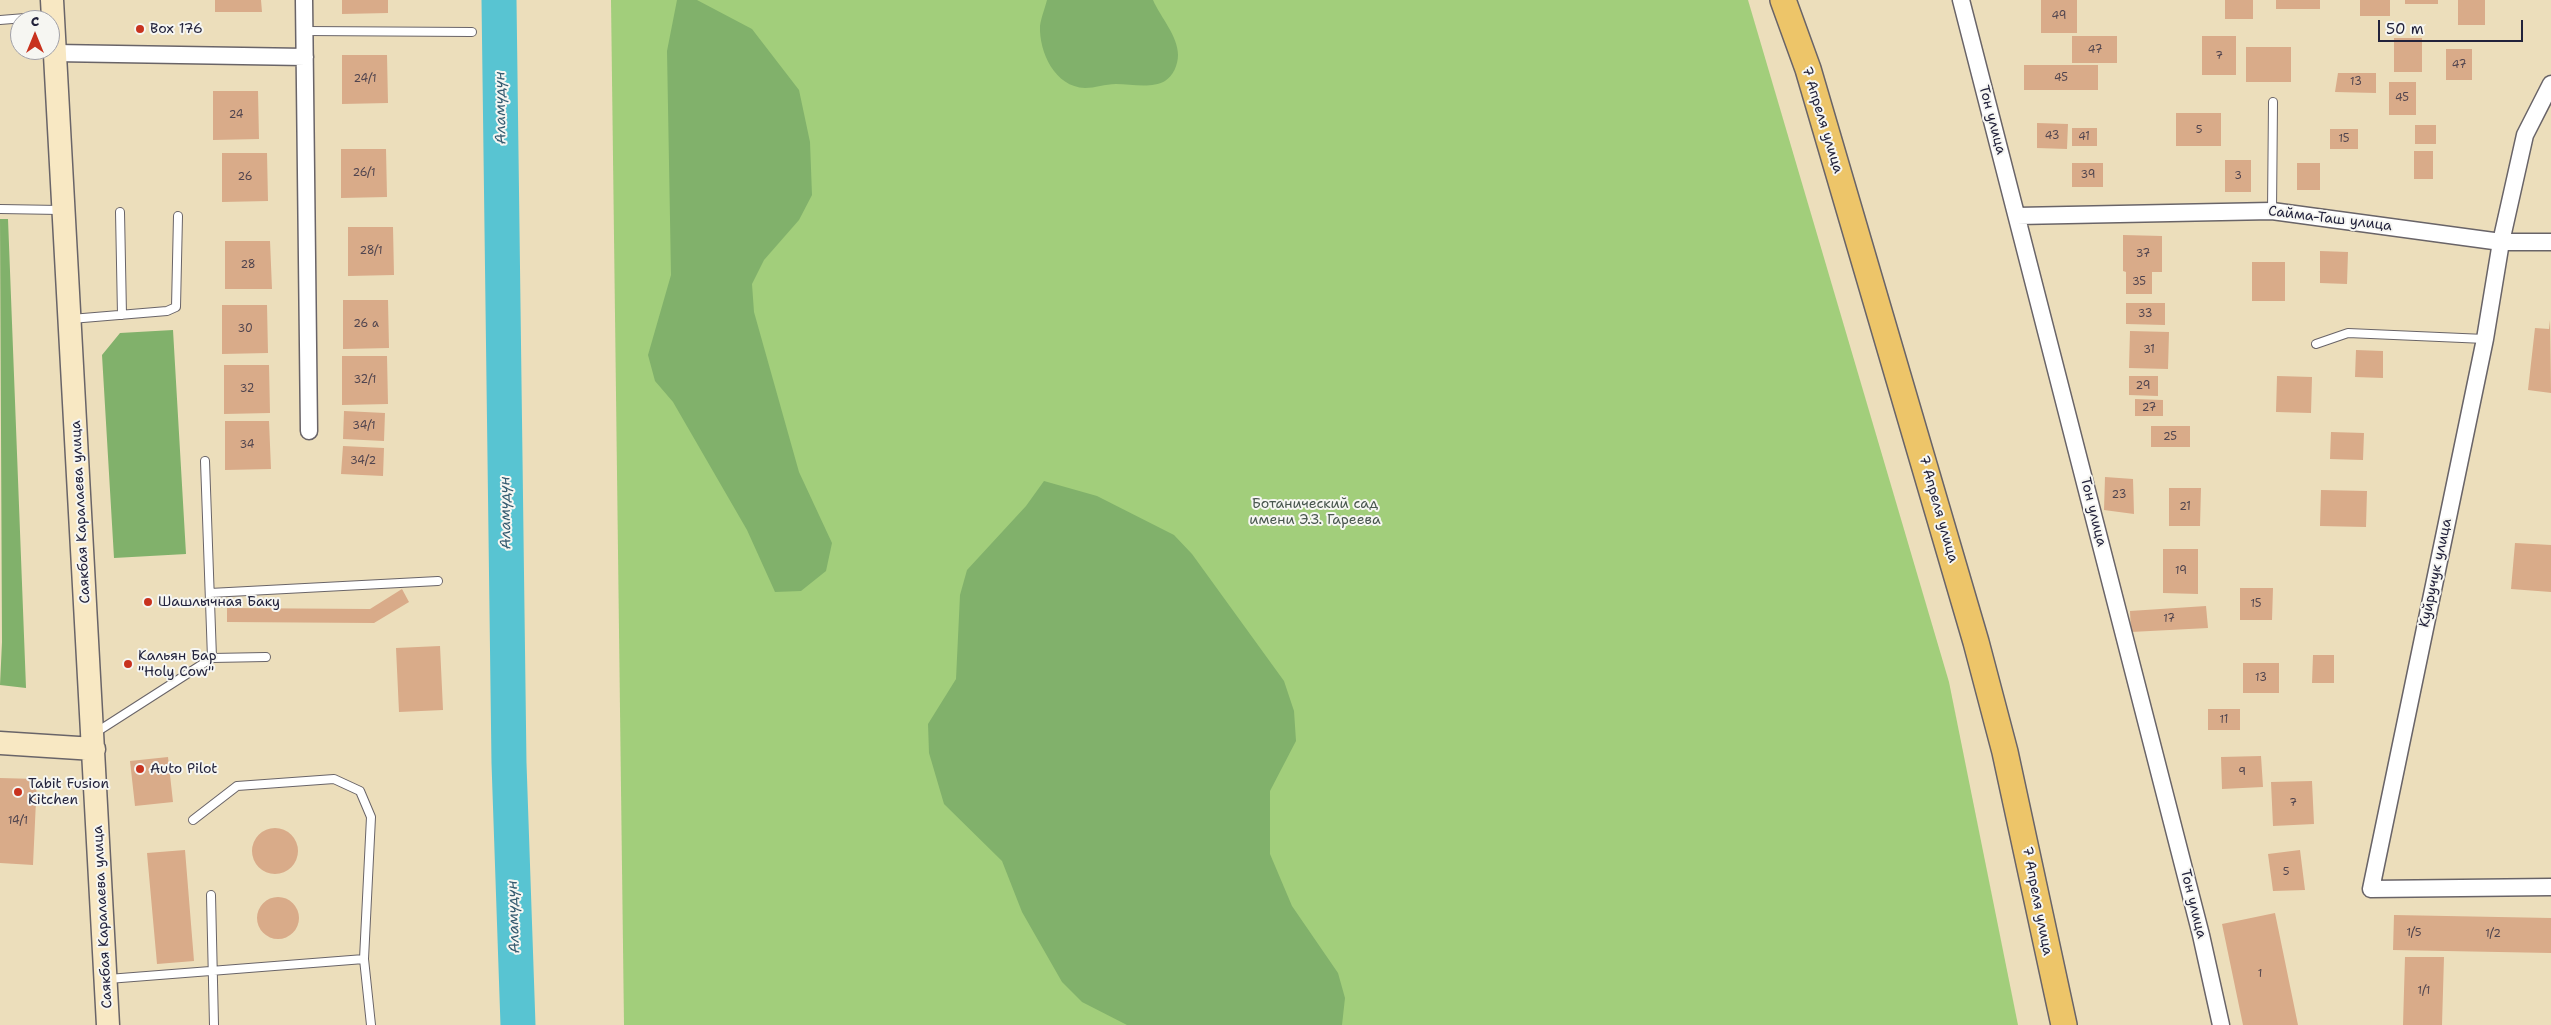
<!DOCTYPE html>
<meta charset="utf-8">
<style>
body{margin:0}
#map{position:relative;width:2551px;height:1025px;overflow:hidden;background:#ecdebb;font-family:"Shantell Sans",sans-serif}
canvas{display:block}
.north{position:absolute;left:10px;top:10px;width:50px;height:50px;box-sizing:border-box;background:#f6f6f2;border:1px solid #a1a1a9;border-radius:50%;rotate:0deg;font-size:14px;font-weight:700;line-height:20px;text-align:center;color:#22223b}
.north::after{content:'';display:block;margin:auto;width:18px;height:22px;background:#c8321e;clip-path:polygon(50% 0,100% 100%,50% 72%,0 100%)}
.scale{position:absolute;left:2378px;top:20px;width:145px;height:22px;box-sizing:border-box;border:2px solid #22223b;border-top:0;padding-left:6px;font-size:15px;line-height:18px;white-space:nowrap;color:#22223b;-webkit-text-stroke:4px #f6f6f2;paint-order:stroke}
</style>
<div id="map">
<canvas width="2551" height="1025"></canvas>
<div class="north">С</div>
<div class="scale">50 m</div>
</div>
<script>
const c = document.querySelector('canvas').getContext('2d');
c.lineJoin = 'round';
function fillPath(path, color) {
  c.fillStyle = color;
  c.fill(path, 'evenodd');
}
function trace(path, color, width, dash) {
  c.strokeStyle = color;
  c.lineWidth = width;
  c.lineCap = dash ? 'butt' : 'round';
  c.setLineDash(dash || []);
  c.stroke(path);
}
function label(font, color, halo, rows, align = 'center') {
  c.font = font + ' "Shantell Sans",sans-serif';
  c.lineWidth = 4;
  c.setLineDash([]);
  c.textBaseline = 'middle';
  c.strokeStyle = halo;
  c.fillStyle = color;
  for (const [text, x, y, turn = 0] of rows) {
    c.save();
    c.translate(x, y);
    c.rotate((+turn || 0) * Math.PI / 180);
    c.textAlign = isNaN(turn) ? turn : align;
    if (halo) c.strokeText(text, 0, 0);
    c.fillText(text, 0, 0);
    c.restore();
  }
}
const green = new Path2D(`
 M611 0H1748L1949 682 2018 1025H624Z`);
const forest = new Path2D(`
 M677 0H697L752 29 799 90 810 142 812 195 799 220 764 260 752 284 754 312 799 472 832 543 826 571 801 591 775 592 747 530 673 402 655 381 648 355 671 275 667 51Z
 M1047 0H1153C1161 18 1178 36 1178 55 1178 65 1173 76 1165 81 1151 89 1131 84 1116 84 1105 84 1095 88 1085 88 1055 87 1039 52 1040 26 1041 18 1045 8 1047 0Z
 M0 219H8L26 688 0 685 2 642Z
 M173 330 186 554 114 558 102 355 120 333Z
 M1044 481 1097 496 1174 535 1192 554 1284 681 1294 711 1296 741 1270 791V854L1292 906 1338 973 1345 998 1342 1025H1127L1082 1002 1062 982 1022 912 1002 861 944 804 929 753 928 724 956 679 960 595 967 570 1026 506Z`);
const river = new Path2D(`
 M499 0 509 763 518 1025`);
const building = new Path2D(`
 M215 0H261L262 12H215Z
 M342 0H388V13L342 14Z
 M2041 0H2077V33H2041Z
 M2225 0H2253V19H2225Z
 M2276 0H2320V9H2276Z
 M2360 0H2390V16H2360Z
 M2405 0H2438V4H2405Z
 M2458 0H2485V25H2458Z
 M2072 36H2117V63H2072Z
 M2202 36H2236V75H2202Z
 M2394 38H2422V72H2394Z
 M2246 47H2291V82H2246Z
 M2446 49H2472V80H2446Z
 M342 55H387L388 103 342 104Z
 M2024 65H2098V90H2024Z
 M2338 73H2376V93L2335 92Z
 M2389 82H2416V115H2389Z
 M213 91H258L259 139 213 140Z
 M2176 113H2221V146H2176Z
 M2037 123 2068 124 2067 149 2037 148Z
 M2415 125H2436V144H2415Z
 M2072 128H2097V146H2072Z
 M2330 129H2358V149H2330Z
 M341 149H386L387 197 341 198Z
 M2414 151H2433V179H2414Z
 M222 153H267L268 201 222 202Z
 M2225 160H2251V192H2225Z
 M2072 163H2103V187H2072Z
 M2297 163H2320V190H2297Z
 M348 227H393L394 275 348 276Z
 M2123 235 2162 236V272H2152V294H2126V272L2123 271Z
 M225 241H270L272 289H225Z
 M2320 251 2348 252 2347 284 2320 283Z
 M2252 262H2285V301H2252Z
 M343 300H388L389 348 343 349Z
 M2126 303H2165V325L2126 324Z
 M222 305H267L268 353 222 354Z
 M2550 320 2551 393 2528 390 2535 328 2549 329Z
 M2130 331 2169 332 2168 369 2129 368Z
 M2356 350 2383 351V378L2355 377Z
 M342 356H387L388 404 342 405Z
 M224 365H269L270 413 224 414Z
 M2129 376H2158V396L2129 395Z
 M2277 376 2312 377 2311 413 2276 412Z
 M2135 399 2163 400V416H2135Z
 M344 411 385 413 384 441 343 439Z
 M225 421H269L271 469 225 470Z
 M2151 426H2190V447H2151Z
 M2331 432 2364 433 2363 460 2330 459Z
 M343 446 384 448 383 476 341 474Z
 M2105 477 2133 479 2134 514 2104 510Z
 M2169 488H2201L2200 526H2169Z
 M2321 490 2367 491 2366 527 2320 526Z
 M2515 543 2551 545V592L2511 589Z
 M2163 549H2198V594L2163 593Z
 M2240 588H2273L2272 620H2240Z
 M402 589 409 602 374 623 227 622V608L370 609Z
 M2206 606 2208 628 2131 632 2130 611Z
 M440 646 443 710 399 712 396 648Z
 M2313 655H2334V683H2312Z
 M2243 663H2279V693H2243Z
 M2208 709H2240V730H2208Z
 M2261 756 2263 787 2222 789 2221 757Z
 M168 757 173 802 135 806 130 761Z
 M0 778 37 779 33 865 0 863Z
 M2312 781 2314 824 2273 826 2271 782Z
 M252 851a23 23 0 1 1 46 0a23 23 0 1 1-46 0Z
 M185 850 194 961 157 964 147 853Z
 M2300 850 2305 890 2273 891 2268 854Z
 M257 918a21 21 0 1 1 42 0a21 21 0 1 1-42 0Z
 M2275 913 2298 1025H2243L2222 924Z
 M2394 915 2551 918V953L2393 950Z
 M2405 957H2444L2442 1025H2403Z`);
const lane = new Path2D(`
 M0 20 50 16
 M305 31 472 32
 M0 209 60 210
 M2272 211 2273 102
 M120 212 122 315
 M71 319 167 311 176 307 178 216
 M2316 344 2348 333 2485 339
 M205 461 212 658
 M210 593 438 581
 M95 733 212 658 266 657
 M193 820 237 786 334 779 360 791 371 817 364 959 371 1025
 M211 895 214 1025
 M108 979 364 959`);
const street = new Path2D(`
 M304 0 309 431
 M1961 0 2201 935 2221 1025
 M55 53 305 57
 M2551 84 2525 135 2501 242 2485 339 2371 889 2551 887
 M2017 216 2272 211 2501 242H2551`);
const secondary = new Path2D(`
 M52 0 108 1025
 M0 743 94 749`);
const primary = new Path2D(`
 M1783 0 1808 69 1976 642 2005 752 2064 1025`);
const markers = [
 [140,29,5,"#c8321e"],
 [148,602,5,"#c8321e"],
 [128,664,5,"#c8321e"],
 [140,769,5,"#c8321e"],
 [18,792,5,"#c8321e"]
];
const numberNames = [
 ["49",2059,16],
 ["47",2095,50],
 ["7",2219,56],
 ["47",2459,65],
 ["45",2061,78],
 ["24/1",365,79],
 ["13",2356,82],
 ["45",2402,98],
 ["24",236,115],
 ["5",2199,130],
 ["43",2052,136],
 ["41",2084,137],
 ["15",2344,139],
 ["26/1",364,173],
 ["39",2088,175],
 ["3",2238,176],
 ["26",245,177],
 ["28/1",371,251],
 ["37",2143,254],
 ["28",248,265],
 ["35",2139,282],
 ["33",2145,314],
 ["26 а",366,324],
 ["30",245,329],
 ["31",2149,350],
 ["32/1",365,380],
 ["29",2143,386],
 ["32",247,389],
 ["27",2149,408],
 ["34/1",364,426],
 ["25",2170,437],
 ["34",247,445],
 ["34/2",363,461],
 ["23",2119,495],
 ["21",2185,507],
 ["19",2181,571],
 ["15",2256,604],
 ["17",2169,619],
 ["13",2261,678],
 ["11",2224,720],
 ["9",2242,772],
 ["7",2293,803],
 ["14/1",18,821],
 ["5",2286,872],
 ["1/5",2414,933],
 ["1/2",2493,934],
 ["1",2260,974],
 ["1/1",2424,991]
];
const poiNames = [
 ["Box 176",150,29],
 ["Шашлычная Баку",158,602],
 ["Кальян Бар",138,656],
 ["\"Holy Cow\"",138,672],
 ["Auto Pilot",150,769],
 ["Tabit Fusion",28,784],
 ["Kitchen",28,800]
];
const streetNames = [
 ["7 Апреля улица",1822,120,73],
 ["Тон улица",1992,120,75],
 ["Сайма-Таш улица",2330,219,7],
 ["7 Апреля улица",1938,509,74],
 ["Саякбая Каралаева улица",81,512,-93],
 ["Тон улица",2093,512,76],
 ["Куйручук улица",2436,573,-78],
 ["7 Апреля улица",2037,901,79],
 ["Тон улица",2193,904,76],
 ["Саякбая Каралаева улица",103,917,-93]
];
const parkNames = [
 ["Ботанический сад",1315,504],
 ["имени Э.З. Гареева",1315,520]
];
const waterNames = [
 ["Аламүдүн",501,108,-91],
 ["Аламүдүн",506,513,-91],
 ["Аламүдүн",514,917,-92]
];
fillPath(green, '#a2ce7b');
fillPath(forest, '#81b16b');
trace(river, '#58c4d2', 35);
fillPath(building, '#d9ab89');
trace(lane, '#696468', 10);
trace(street, '#696468', 19);
trace(secondary, '#696468', 25);
trace(primary, '#696468', 28);
trace(lane, '#fff', 8);
trace(street, '#fff', 16);
trace(secondary, '#f8e8c3', 22);
trace(primary, '#edc569', 25);
for (const [x, y, r, color] of markers) {
  const dot = new Path2D();
  dot.arc(x, y, r, 0, 2 * Math.PI);
  c.fillStyle = color;
  c.fill(dot);
  trace(dot, '#f6f6f2', 2);
}
label('11px', '#50444e', null, numberNames);
label('14px', '#22223b', '#f6f6f2', poiNames, 'left');
label('14px', '#22223b', '#f6f6f2', streetNames);
label('14px', '#48564e', '#f6f6f2', parkNames);
label('italic 15px', '#355b70', '#f6f6f2', waterNames);
</script>
